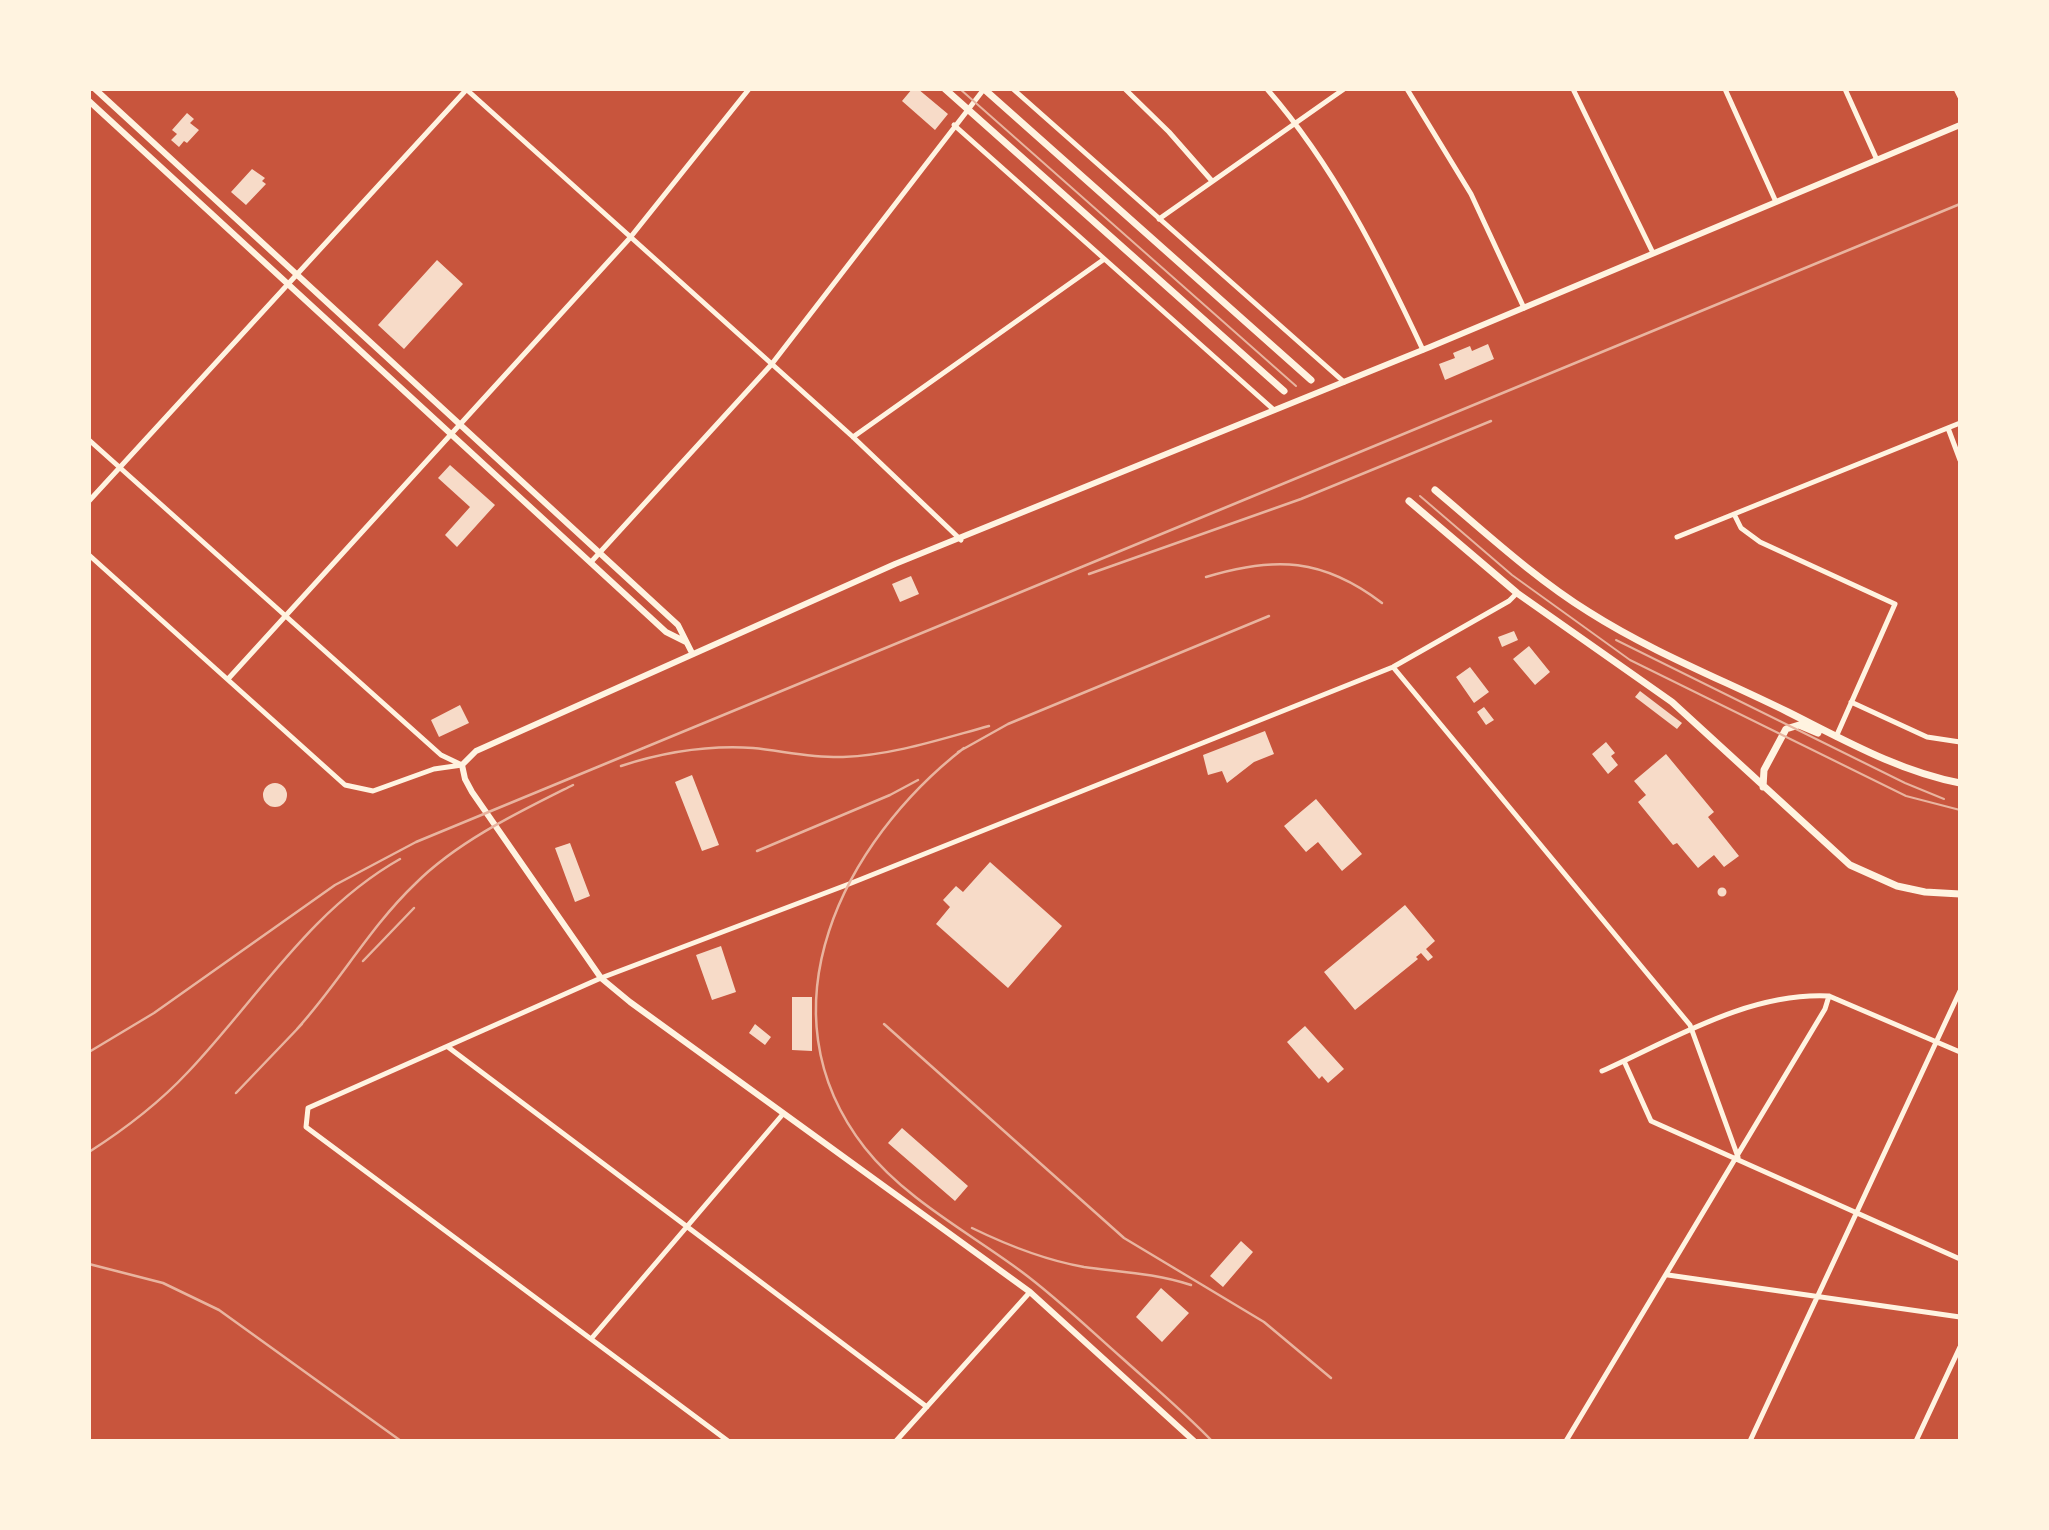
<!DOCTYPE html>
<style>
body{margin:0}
#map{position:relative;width:2049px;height:1530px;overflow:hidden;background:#c8553d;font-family:Georgia,serif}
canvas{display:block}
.frame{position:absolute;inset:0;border:91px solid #fff3e0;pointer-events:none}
</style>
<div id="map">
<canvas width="2049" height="1530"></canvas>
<div class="frame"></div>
</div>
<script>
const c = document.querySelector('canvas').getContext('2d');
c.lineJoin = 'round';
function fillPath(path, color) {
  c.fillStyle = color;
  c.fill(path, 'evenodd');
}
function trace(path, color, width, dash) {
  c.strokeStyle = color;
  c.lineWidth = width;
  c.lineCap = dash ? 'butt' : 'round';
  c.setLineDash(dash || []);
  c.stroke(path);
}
const building = new Path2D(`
 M912 89H918L948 114 935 130 902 101Z
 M187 113 194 119 190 123 199 130 187 143 184 141 179 147 171 140 177 134 172 130Z
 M252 169 265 178 262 181 266 184 246 205 231 192Z
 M437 260 463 284 404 349 378 325Z
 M1488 344 1494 359 1445 380 1439 364 1455 358 1453 353 1470 346 1472 351Z
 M450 465 495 505 457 547 445 535 470 507 438 478Z
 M911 576 919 594 900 602 892 584Z
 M1514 631 1518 640 1502 647 1498 637Z
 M1529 646 1550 672 1535 685 1513 659Z
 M1470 667 1489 692 1474 703 1456 677Z
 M1640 691 1682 723 1677 729 1635 697Z
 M460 705 469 723 439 737 431 720Z
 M1484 707 1494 720 1486 725 1477 712Z
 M1265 731 1274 754 1254 762 1227 783 1222 771 1208 775 1203 755Z
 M1606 742 1615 753 1611 756 1618 765 1608 774 1592 754Z
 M1666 754 1714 812 1708 817 1739 856 1724 867 1714 855 1698 868 1677 843 1673 845 1638 802 1646 795 1634 781Z
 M692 775 719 845 702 851 675 782Z
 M263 795a12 12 0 1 1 24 0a12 12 0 1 1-24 0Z
 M1316 799 1362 854 1342 871 1318 842 1306 852 1284 826Z
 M570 843 590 896 575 902 555 848Z
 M990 862 1062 926 1008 988 936 924 950 907 943 900 956 886 963 892Z
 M1717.5 892a4.5 4.5 0 1 1 9 0a4.5 4.5 0 1 1-9 0Z
 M1405 905 1435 941 1426 949 1433 957 1428 961 1421 953 1416 957 1418 959 1355 1010 1324 972Z
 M721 946 736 992 712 1000 696 955Z
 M792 997H812V1051L792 1050Z
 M755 1024 771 1037 765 1045 749 1033Z
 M1305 1026 1344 1069 1328 1083 1322 1076 1319 1079 1287 1042Z
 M902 1128 968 1186 955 1201 888 1143Z
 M1241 1241 1253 1252 1223 1287 1210 1276Z
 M1161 1288 1189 1313 1162 1342 1136 1317Z`);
const minor = new Path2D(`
 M466 89 853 437 961 540
 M1013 89 1344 382
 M1125 89 1169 132 1212 181
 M1267 89C1334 166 1380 258 1423 350
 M1407 89 1471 194 1524 308
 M1573 89 1653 253
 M1725 89 1776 202
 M1845 89 1877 160
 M1956 89 1960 97
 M954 125 1274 410
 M1159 219 1344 89
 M1948 428 1960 460
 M853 437 1103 260
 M89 440 441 755 462 765
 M89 501 467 89
 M1734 514 1741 528 1760 542 1895 604 1836 737
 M1677 537 1960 423
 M89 555 345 785 373 791 434 769 462 765
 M592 561 771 365 984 89
 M1393 667 1690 1025 1738 1157
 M228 679 629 239 749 89
 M1851 702 1927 737 1960 742
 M1829 996 1960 1052
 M448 1047 927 1407
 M1624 1061 1651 1121 1960 1259
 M1668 1275 1960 1317
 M591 1339 783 1114
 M728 1441 306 1127 308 1108 601 978 849 884 1393 667 1509 601 1517 593
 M896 1441 1030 1292
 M1566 1441 1825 1009 1829 996C1749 992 1673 1039 1602 1071
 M1750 1441 1960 991
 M1916 1441 1960 1347`);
const tertiary = new Path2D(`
 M95 89 678 625 692 653
 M89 101 666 632 686 642
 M1194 1441 1030 1292 630 1002 601 978 472 792 465 779 462 765 476 751 895 564 1430 347 1960 125`);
const secondary = new Path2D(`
 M945 89 1284 391
 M984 89 1311 380
 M1435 490C1485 532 1533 577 1589 612 1652 652 1721 679 1788 712 1842 739 1900 772 1960 783
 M1409 501 1517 593 1672 702 1850 865 1897 886 1925 892 1960 894
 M1763 787 1764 770 1786 729 1799 725 1818 733`);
const tram = new Path2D(`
 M960 89 1296 386
 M1420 496 1512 575 1630 660 1906 796 1960 810
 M1616 640 1905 783 1944 799`);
const rail = new Path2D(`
 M1089 574 1301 499 1491 421
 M1206 577C1275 556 1323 558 1382 603
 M964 748C844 841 757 1010 865 1148 906 1200 970 1233 1022 1272 1057 1298 1089 1329 1122 1358 1152 1385 1184 1412 1212 1441
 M958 752 1008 724 1269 616
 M621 766C664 752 708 745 753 748 783 751 813 758 843 757 894 755 941 739 989 726
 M757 851 890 795 918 780
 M363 961 414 908
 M884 1024 1124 1238 1264 1322 1331 1378
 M297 1029C339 983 370 927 415 884 458 841 519 812 573 785
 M89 1052 154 1013 335 885 416 842 1960 204
 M236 1093 302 1024
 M89 1152C125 1129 159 1103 188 1072 258 998 310 910 400 859
 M972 1228C1009 1246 1044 1260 1084 1267 1120 1272 1155 1273 1191 1285
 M89 1264 163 1283 219 1310 401 1441`);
fillPath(building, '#f7dbc8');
trace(minor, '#fff3e0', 5);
trace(tertiary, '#fff3e0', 6);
trace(secondary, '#fff3e0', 7);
trace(tram, '#e9b49f', 2);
trace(rail, '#e9b49f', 2.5);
</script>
